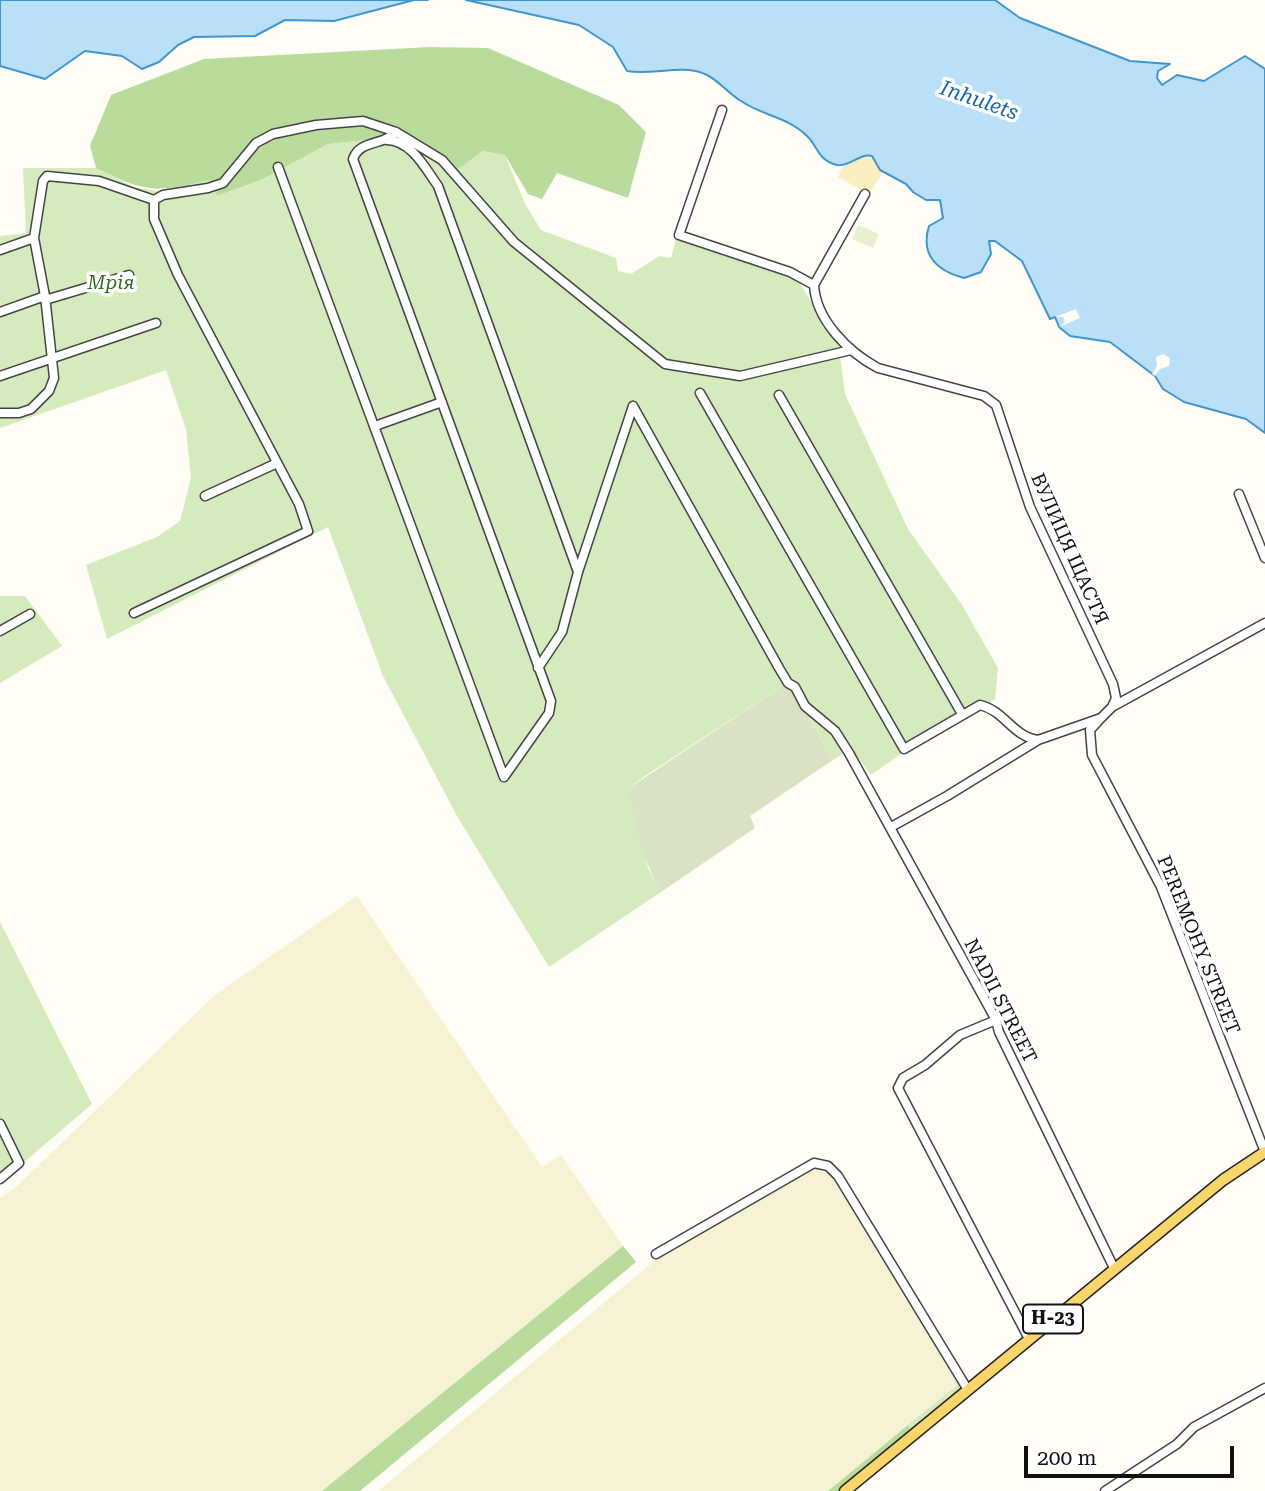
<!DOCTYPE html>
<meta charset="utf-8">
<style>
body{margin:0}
#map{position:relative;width:1265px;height:1491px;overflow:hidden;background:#fffdf5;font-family:"Roboto Serif",serif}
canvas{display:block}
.scale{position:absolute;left:1024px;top:1446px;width:210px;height:32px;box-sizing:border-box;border:4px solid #111;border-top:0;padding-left:9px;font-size:21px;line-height:24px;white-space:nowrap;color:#111;-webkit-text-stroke:5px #fff;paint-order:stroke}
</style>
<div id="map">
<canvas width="1265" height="1491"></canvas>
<div class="scale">200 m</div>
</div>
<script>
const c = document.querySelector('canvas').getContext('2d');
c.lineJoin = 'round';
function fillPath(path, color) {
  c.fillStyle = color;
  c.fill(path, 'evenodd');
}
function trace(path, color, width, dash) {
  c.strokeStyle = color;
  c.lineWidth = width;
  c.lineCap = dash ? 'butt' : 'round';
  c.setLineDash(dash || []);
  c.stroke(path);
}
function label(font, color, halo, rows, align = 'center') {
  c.font = font + ' "Roboto Serif",serif';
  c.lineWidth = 7;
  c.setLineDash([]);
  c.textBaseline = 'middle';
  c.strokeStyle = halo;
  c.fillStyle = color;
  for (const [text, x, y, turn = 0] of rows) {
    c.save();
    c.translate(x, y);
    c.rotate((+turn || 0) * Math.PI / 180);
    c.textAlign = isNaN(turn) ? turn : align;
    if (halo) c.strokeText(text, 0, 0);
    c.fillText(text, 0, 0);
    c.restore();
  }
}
const farmland = new Path2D(`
 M357 896 542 1167 561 1155 623 1246 322 1491H0V1198L16 1187 215 995Z
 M816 1168 835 1178 961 1382 828 1491H378L659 1257Z`);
const green = new Path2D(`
 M394 137 448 171 513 246 657 363 676 370 740 379 840 356 845 394 908 529 962 605 998 668 995 699 905 751 871 775 851 748 833 760 792 689 784 685 645 776 629 788 648 868 661 892 549 967 457 816 383 676 328 527 107 639 86 565 157 537 180 521 191 478 186 429 166 370 0 428V236L26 233 23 168H96L134 187 157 191 211 179 217 196 263 179 328 144Z
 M482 151 505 155 525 204 541 230 616 258 618 271 631 274 659 256 671 258 676 239 798 280 818 313 845 347 755 371 740 372 667 362 659 356 526 247 454 168 463 166Z
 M0 596H25L62 646 0 683Z
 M0 922 92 1104 0 1183Z
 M961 1382 965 1389 912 1434 908 1425Z`);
const forest = new Path2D(`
 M430 47 488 48 619 105 646 132 628 198 557 173 542 199 528 194 505 155 482 151 463 166 448 171 394 137 328 144 263 179 217 196 210 180C155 192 148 194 96 168L90 146 111 95 204 59Z
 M623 1246 636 1262 360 1491H322Z
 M908 1425 912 1434 843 1491H828Z`);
const sand = new Path2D(`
 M865 154 873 157 883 172 869 194 838 177 844 165Z`);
const cemetery = new Path2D(`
 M784 685 792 689 833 760 750 816 755 828 661 892C642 858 635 826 629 788Z`);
const pitch = new Path2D(`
 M858 225 879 234 873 248 852 239Z`);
const water = new Path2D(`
 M0 0H428H414L334 21 285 20 255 36 194 37 178 45 159 62 142 69 122 56 85 51 45 79 0 66Z
 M466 0H995L1020 18 1130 61 1170 64 1158 71 1157 78 1162 85 1177 75 1204 81 1245 56 1265 69V433L1246 419 1184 402 1163 389 1155 376 1110 342 1070 336 1059 327 1055 317 1050 319 1022 261 995 241H989L991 254 981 272 964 278C937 271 920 255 929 226L943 218 940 200H926L913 192 906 184 880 170 872 156C859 153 850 167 837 165 817 160 818 146 807 136 788 117 763 116 741 101 729 94 719 81 707 75 683 63 653 76 627 71L613 47 579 25Z`);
const pier = new Path2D(`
 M1076 309 1080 318 1059 327 1065 322 1063 317H1055Z
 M1163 354 1170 358 1169 366 1160 369 1155 376 1152 374 1157 366 1156 357Z`);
const minor = new Path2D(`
 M722 110 679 235 790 272 814 285
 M396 132C384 146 360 139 353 159L551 701 549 713 504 777
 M387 140C412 141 425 168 438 186L578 572 562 632 538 668
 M278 167 504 777
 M865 194 814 285C816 320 848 352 878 368L984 396 996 405 1030 507 1113 684 1116 698 1112 707
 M0 250 34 238
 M45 300 129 275
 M0 312 45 296
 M0 376 156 323
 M700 393 904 749 980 705C1005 711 1012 736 1038 740
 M779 395 962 714
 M633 406 779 668 788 683 795 687 805 706 835 731 849 753 996 1020 999 1032 1114 1268
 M0 413H19L31 409 49 391 54 378 45 296 34 238 43 181 47 176 99 181 154 200 163 195 208 188 223 183 256 143 273 134 316 125 363 121 396 132 442 160 514 242 665 364 740 376 851 350
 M375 426 442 402
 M1239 494 1265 558
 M205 496 275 464
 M578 572 633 406
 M134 613 308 531 299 504 178 275 154 219V200
 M0 631 30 614
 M1101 718 1090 730 1092 755 1161 887 1265 1152
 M891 827 947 796 1038 740 1101 718 1112 707 1265 623
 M996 1020 960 1035 925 1065 903 1078 898 1088 1029 1339
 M0 1124 19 1163 0 1179
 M656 1254 814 1163 828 1166 838 1176 968 1390
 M1105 1491 1177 1444 1194 1427 1265 1388`);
const major = new Path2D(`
 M845 1491 1223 1180 1265 1152`);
const shields = [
 [1053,1319,60]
];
const shieldNames = [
 ["Н-23",1053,1319]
];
const parkNames = [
 ["Мрія",111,283]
];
const streetNames = [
 ["ВУЛИЦЯ ЩАСТЯ",1069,549,66],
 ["PEREMOHY STREET",1198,945,68],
 ["NADII STREET",1000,1001,63]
];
const waterNames = [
 ["Inhulets",979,101,19]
];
fillPath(farmland, '#f6f3d4');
fillPath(green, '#d5ebbd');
fillPath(forest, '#b9dc9c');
fillPath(sand, '#fbeec1');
fillPath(cemetery, '#d9e3c4');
fillPath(pitch, '#e6f2cf');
fillPath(water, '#b9e0f7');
trace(water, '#3f96cf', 2);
fillPath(pier, '#fffdf5');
trace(minor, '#444', 11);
trace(major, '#222', 13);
trace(minor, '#fff', 8);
trace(major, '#f9d66b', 10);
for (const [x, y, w] of shields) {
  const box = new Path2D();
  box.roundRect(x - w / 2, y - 14.5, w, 29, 5);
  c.fillStyle = '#fff';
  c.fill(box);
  trace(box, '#111', 2);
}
label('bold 18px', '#111', null, shieldNames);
label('italic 19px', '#2f6b1f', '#fff', parkNames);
label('19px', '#111', '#fff', streetNames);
label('italic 21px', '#1768a6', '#fff', waterNames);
</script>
